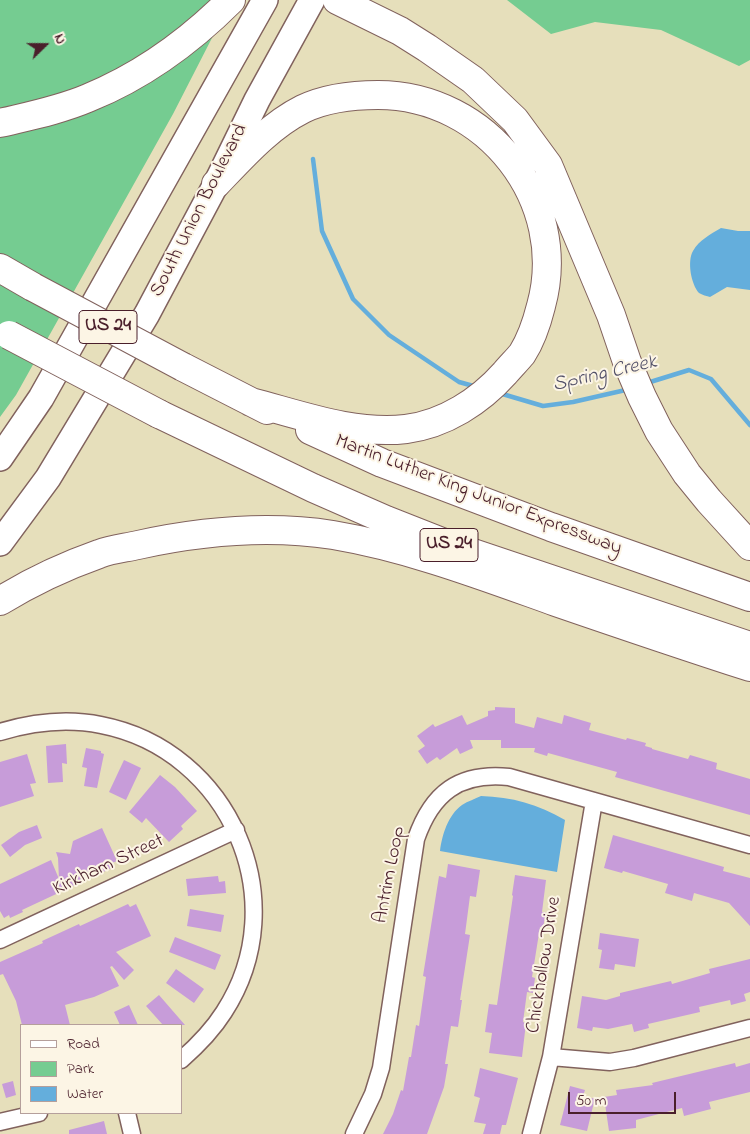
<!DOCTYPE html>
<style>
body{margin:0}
#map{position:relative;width:750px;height:1134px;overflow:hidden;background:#e6dfbb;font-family:"Indie Flower",sans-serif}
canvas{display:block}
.legend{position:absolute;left:20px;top:1024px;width:162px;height:90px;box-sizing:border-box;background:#fcf5e5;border:1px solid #b59f9b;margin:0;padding:6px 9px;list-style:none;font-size:15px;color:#4a1f2b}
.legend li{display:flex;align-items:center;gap:10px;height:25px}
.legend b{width:25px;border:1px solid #b59f9b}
.north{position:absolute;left:20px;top:20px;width:50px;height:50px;-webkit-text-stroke:4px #fcf5e5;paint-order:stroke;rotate:68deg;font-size:14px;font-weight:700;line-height:20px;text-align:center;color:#4a1f2b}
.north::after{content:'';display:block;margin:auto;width:18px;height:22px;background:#4a1f2b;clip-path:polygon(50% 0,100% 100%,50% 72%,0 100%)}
.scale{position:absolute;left:568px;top:1092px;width:108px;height:22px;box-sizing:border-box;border:2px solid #4a1f2b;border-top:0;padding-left:6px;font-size:15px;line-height:18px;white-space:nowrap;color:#4a1f2b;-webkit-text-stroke:4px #fcf5e5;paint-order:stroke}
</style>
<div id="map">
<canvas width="750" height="1134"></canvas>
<ul class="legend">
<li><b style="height:6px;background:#fff"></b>Road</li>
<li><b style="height:14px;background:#75cc91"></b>Park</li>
<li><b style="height:14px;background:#64aedc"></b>Water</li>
</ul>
<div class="north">N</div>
<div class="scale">50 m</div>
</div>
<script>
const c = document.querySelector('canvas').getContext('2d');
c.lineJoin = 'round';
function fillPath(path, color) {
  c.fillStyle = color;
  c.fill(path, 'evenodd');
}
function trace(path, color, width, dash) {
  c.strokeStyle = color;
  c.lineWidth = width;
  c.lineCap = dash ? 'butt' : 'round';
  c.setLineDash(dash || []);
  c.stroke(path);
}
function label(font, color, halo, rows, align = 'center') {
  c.font = font + ' "Indie Flower",sans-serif';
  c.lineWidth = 4;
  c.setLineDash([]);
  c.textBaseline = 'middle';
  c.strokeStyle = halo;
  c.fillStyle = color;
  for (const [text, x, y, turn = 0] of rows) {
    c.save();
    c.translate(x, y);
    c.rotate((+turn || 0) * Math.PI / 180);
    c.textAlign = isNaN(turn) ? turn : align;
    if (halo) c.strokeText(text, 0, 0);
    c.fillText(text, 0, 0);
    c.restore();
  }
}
const green = new Path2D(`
 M0 0H215L173 39 85 86 45 100 0 108Z
 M507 0H750V60L739 66 661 30 595 22 551 34Z
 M214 34 173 114 16 395 0 417V129Z`);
const water = new Path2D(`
 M721 228 738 231H750V290L727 287 710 297C707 296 702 295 699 293 691 284 687 261 693 251 699 240 711 234 721 228Z
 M481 796C512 797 538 804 565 820L557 872 440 851C442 835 448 815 462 805 468 801 475 799 481 796Z`);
const stream = new Path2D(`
 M313 159 322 231 353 299 389 335 459 382 477 387
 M647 383 689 370 711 379 750 425
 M499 393 543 406 573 402 630 389`);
const building = new Path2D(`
 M495 707 515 708V723L534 728 537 717 562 724 564 715 591 723 589 730 626 740 627 738 646 743 645 746 652 748V749L688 759 690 755 717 763 716 769 750 779V815L615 777 617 772 548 753 547 756 534 752 535 748H501V740H470L473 748 460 754 457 748 440 760 437 757 427 764 418 751 425 746 417 736 433 724 435 727 462 715 467 725 488 716V711L495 710Z
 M66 744 67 764 62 763 63 782 48 783 46 746Z
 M86 748 101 751V753L104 754 97 788 84 786 87 768 82 767Z
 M27 754 36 783 30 784 34 796 0 807V762Z
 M124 760 141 768 126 800 109 792Z
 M160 775 175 787 197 811 181 826 183 829 169 842 146 818 142 823 129 812Z
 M37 825 42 838 25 845 10 857 1 845 19 832Z
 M102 828 117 861 112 863 114 867 22 910 23 912 10 918 9 915 4 918 0 911V884L51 860 59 879 58 858 56 852 70 854 73 841Z
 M613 835 724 867 723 871 750 878V926L729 903 694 893 692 901 665 893 668 884 623 871 622 873 604 868Z
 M448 864 480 870 476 897 470 896 465 934 470 935 460 1000H462L458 1027 451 1026 445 1064H448L444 1087 427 1134H383L393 1114 401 1090 403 1091 409 1057H411L416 1025 419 1026 426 977 423 976 439 876 446 878Z
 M515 875 546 880 542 912H546L543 928 540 927 532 977 535 978 533 993 527 992 523 1022 526 1023 522 1057 489 1053 492 1033 485 1032 489 1004 497 1005 513 896 512 895Z
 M218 876 219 882 225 881 226 893 188 896 186 879Z
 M128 904 130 907 136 904 151 936 116 952 134 970 124 980 112 966 110 967 119 986 94 997 65 1005 70 1025H22L16 1001 3 974 0 975V962L43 943 42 941 79 924 80 926Z
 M190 909 224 915 221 932 187 926Z
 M600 933 639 939 635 967 615 964 614 970 599 968 602 950 598 949Z
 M175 937 221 955 215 970 169 952Z
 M750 959V992L744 994 746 1001 731 1005 730 1000 699 1007 700 1012 648 1024 649 1028 634 1032 632 1024 608 1029 593 1027 592 1031 577 1028 582 996 606 1000 620 996V993L671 981 672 984 710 973 709 969Z
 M176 969 204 989 194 1003 166 983Z
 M159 995 185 1025H163L146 1006Z
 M129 1005 138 1025H120L114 1012Z
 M735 1063 736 1067 750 1063V1092L709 1102 711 1109 684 1116 682 1108 636 1120V1128L609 1131 604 1097 617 1095 616 1090 653 1085 652 1083Z
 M480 1068 518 1078 506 1125H502L500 1134H483L486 1124 474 1122 480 1098 474 1096Z
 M13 1081 16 1095 6 1098 2 1084Z
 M570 1086 585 1090 582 1099 595 1098 587 1131 560 1125Z
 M104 1121 107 1134H69V1130Z`);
const street = new Path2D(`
 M0 732C33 722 67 718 101 725 230 750 296 901 224 1012 212 1031 197 1046 181 1060
 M0 940 236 830
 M551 1057 610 1062 634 1058 750 1028
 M127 1113 132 1134
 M0 1122 39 1113
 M354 1134 373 1094 381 1068 416 839C432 793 459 772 509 777L750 845
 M531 1134 551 1057 594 801`);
const primary = new Path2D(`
 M0 458 41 398 265 0
 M0 543 48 478 147 314 216 184 257 100 312 0`);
const highway = new Path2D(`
 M337 0 400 31 427 48 473 80 515 120 548 165 611 315 627 362 642 397 659 431 687 474 709 501 750 546
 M0 123C29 116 60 110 88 98 142 76 190 41 231 0
 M216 184C242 157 269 126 303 109 326 98 353 95 378 95 487 95 570 201 541 306 537 322 531 340 522 354 517 360 510 367 505 373 480 401 445 424 406 429 354 435 301 415 251 402
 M0 268 33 287
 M183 367 267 410
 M159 414 313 488 386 520 452 546 750 646
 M310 430 382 463 551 527 750 597
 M0 601C31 582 65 566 99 554 112 549 125 548 138 545 202 531 268 525 333 535 410 548 483 576 556 602 620 624 685 646 750 667`);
const highwayBridge = new Path2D(`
 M33 287 183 367
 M9 335 159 414`);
const shields = [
 [108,327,58],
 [449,545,58]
];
const shieldNames = [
 ["US 24",108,327],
 ["US 24",449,545]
];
const streetNames = [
 ["South Union Boulevard",200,211,-63],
 ["Martin Luther King Junior Expressway",478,496,21],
 ["Kirkham Street",109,866,-25],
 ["Antrim Loop",391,875,-79],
 ["Chickhollow Drive",545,965,-81]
];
const waterNames = [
 ["Spring Creek",605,375,-13]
];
fillPath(green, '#75cc91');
fillPath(water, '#64aedc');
trace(stream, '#64aedc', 4.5);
fillPath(building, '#c79cd9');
trace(street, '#81625d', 19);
trace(primary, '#81625d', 28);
trace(highway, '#81625d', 30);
trace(street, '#fff', 16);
trace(primary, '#fff', 25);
trace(highway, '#fff', 28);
trace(highwayBridge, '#81625d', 30, []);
trace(highwayBridge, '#fff', 28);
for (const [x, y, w] of shields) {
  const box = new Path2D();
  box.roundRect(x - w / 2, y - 16.5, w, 33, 4);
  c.fillStyle = '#fcf5e5';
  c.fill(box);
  trace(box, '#4a1f2b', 1);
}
label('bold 19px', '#4a1f2b', null, shieldNames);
label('20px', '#4a1f2b', '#fcf5e5', streetNames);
label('italic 21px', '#535169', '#fcf5e5', waterNames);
</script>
